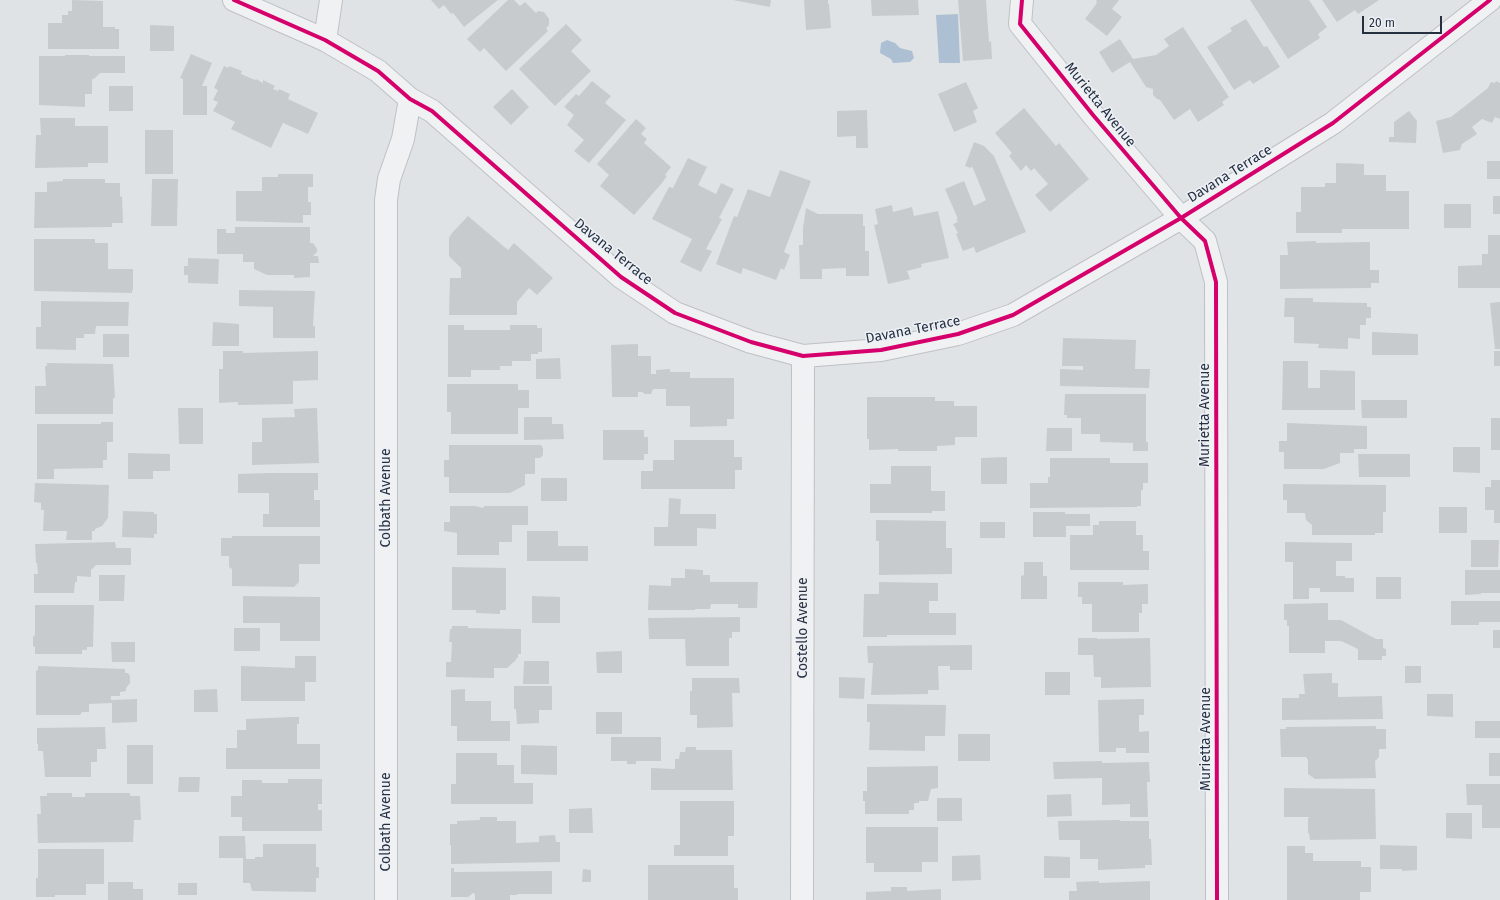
<!DOCTYPE html>
<style>
body{margin:0}
#map{position:relative;width:1500px;height:900px;overflow:hidden;background:#e0e3e6;font-family:"Fira Sans",sans-serif}
canvas{display:block}
.scale{position:absolute;left:1362px;top:16px;width:80px;height:18px;box-sizing:border-box;border:2px solid #263040;border-top:0;padding-left:5px;font-size:12px;line-height:14px;white-space:nowrap;color:#263040;-webkit-text-stroke:3px #edf1f6;paint-order:stroke}
</style>
<div id="map">
<canvas width="1500" height="900"></canvas>
<div class="scale">20 m</div>
</div>
<script>
const c = document.querySelector('canvas').getContext('2d');
c.lineJoin = 'round';
function fillPath(path, color) {
  c.fillStyle = color;
  c.fill(path, 'evenodd');
}
function trace(path, color, width, dash) {
  c.strokeStyle = color;
  c.lineWidth = width;
  c.lineCap = dash ? 'butt' : 'round';
  c.setLineDash(dash || []);
  c.stroke(path);
}
function label(font, color, halo, rows, align = 'center') {
  c.font = font + ' "Fira Sans",sans-serif';
  c.lineWidth = 3;
  c.setLineDash([]);
  c.textBaseline = 'middle';
  c.strokeStyle = halo;
  c.fillStyle = color;
  for (const [text, x, y, turn = 0] of rows) {
    c.save();
    c.translate(x, y);
    c.rotate((+turn || 0) * Math.PI / 180);
    c.textAlign = isNaN(turn) ? turn : align;
    if (halo) c.strokeText(text, 0, 0);
    c.fillText(text, 0, 0);
    c.restore();
  }
}
const water = new Path2D(`
 M958 14 960 63H939L936 15Z
 M887 40 895 43 900 48 912 51 914 58 910 62 893 63 891 59 880 53 881 43Z`);
const building = new Path2D(`
 M72 0 103 1V27H115V29H119V49H48V23H62V15H68V11H72Z
 M431 0H498L464 27 453 13 451 14 444 5 439 9Z
 M508 0H514L520 6 525 2 536 13 538 11 544 12 549 19V25L546 28 548 31 506 71 484 48 480 52 467 39Z
 M733 0H771L770 7Z
 M804 0H828V4H829L831 28 806 30Z
 M871 0H918L919 15 872 16Z
 M958 0H986L989 42 991 41 992 59 963 61Z
 M1097 0H1119L1112 9 1122 17 1107 36 1085 19 1097 3 1096 1Z
 M1250 0H1309L1327 27 1318 34 1320 38 1288 59Z
 M1322 0H1379L1358 14 1355 10 1337 22Z
 M1246 19 1264 47 1267 46 1280 67 1253 84 1250 80 1234 90 1207 47 1232 31 1230 28Z
 M566 24 582 40 571 51 591 71 555 106 519 69Z
 M150 25 174 26V51H150Z
 M1183 27 1229 97 1222 102 1224 105 1198 122 1190 109 1174 120 1160 100 1157 99 1153 95V89L1146 87 1130 62 1112 73 1099 52 1120 39 1133 59 1156 55 1169 46 1164 39Z
 M191 54 212 63 202 86H207V115H183V79L180 78Z
 M65 55H89V56H125V73H100L94 79H92V94H85V107L39 105V56H65Z
 M224 66 228 68 229 66 242 71 241 74 255 80 256 79 263 83V80L275 86 273 89 278 91 279 89 290 94 288 99 318 113 308 134 283 123 271 148 231 129 235 122 213 111 218 102 213 100 218 90 214 88Z
 M592 81 611 96 605 103 626 120 589 163 574 151 584 140 567 125 574 115 564 107 576 94 579 96Z
 M1496 81 1500 83V119L1495 117 1492 123 1482 119 1472 127 1477 134 1462 144 1460 150 1443 153 1436 121 1451 117 1488 88 1491 82 1495 83Z
 M966 82 978 108 973 111 977 122 954 132 938 94Z
 M109 86H133V111H109Z
 M512 89 529 107 511 125 493 107Z
 M1024 108 1056 146 1059 143 1089 179 1050 212 1035 195 1048 184 1034 168 1031 171 1026 165 1021 171 1009 156 1012 153 995 133Z
 M867 110 868 148H856V136L837 137V111Z
 M1409 111 1417 121 1416 143 1389 142V137H1394V122Z
 M40 118H75V126H108V163H88V167L35 168 36 135H41Z
 M636 119 646 128 641 134 647 139 644 143 671 167 665 175 667 176 662 183 634 215 600 186 609 175 597 164Z
 M145 130H173V174H145Z
 M974 142 984 146 994 156 1026 232 976 253 974 247 963 251 956 234 958 233 953 224 958 222 956 219H958L945 189 964 181 974 206 986 200 972 166 971 168 965 166Z
 M688 158 707 167 698 185 716 194 721 183 734 189 719 218 722 219 706 249 712 251 701 272 680 262 692 239 652 219 669 187 673 188Z
 M1487 161H1500V179H1487Z
 M1336 163 1364 164V175H1386V191H1409V229H1342V233H1296V212H1301V187H1325V183H1336Z
 M780 170 811 181 784 252 790 255 784 270 781 268 776 280 743 268 741 274 716 264 734 216 737 217 748 189 770 197Z
 M278 174H313V187H308V202H311V215H303V223L236 221V191H262V177H278Z
 M63 179H105V183H120V197L122 196 123 223H112V227L34 228 35 192H47V182L63 181Z
 M152 179H178L177 226H151Z
 M1493 196H1500V214H1493Z
 M1444 204H1471V228H1444Z
 M892 205 893 212 912 207 914 216 938 211 949 258 921 264 922 267 907 271 910 279 888 284 874 225 878 224 875 209Z
 M806 208 818 214H863V226H865V251H869V276H846V268L822 269V279H800L799 245H803V228Z
 M468 216 508 250 514 243 553 278 537 295 529 288 517 302V315H449L450 278H461V268L449 256V238L452 233Z
 M235 227H310V243H313L317 249V252L313 256H318L319 263H310V277L294 278V275H267L254 269V262H243V254H217V229H226V233H235Z
 M1488 235H1500V288H1458V266L1482 265V254H1488Z
 M34 239H95V243H108V269H133V290H132V293L34 291Z
 M1316 241V243L1370 242V270H1379V283H1371V288L1280 289V255H1288L1287 242Z
 M188 258 219 259 218 284 188 283V275H184V266H188Z
 M239 290 315 291 313 326H315V338H273V307L239 306Z
 M1285 298H1313V302L1367 303V307H1371V318H1366V325H1360V339L1348 338V349L1318 348 1319 344 1294 343V317H1284Z
 M41 301 129 302 128 326H96L95 334H84V338H76V350L36 349V327H41Z
 M1500 302V349H1495L1490 303Z
 M213 322 239 324V346H212Z
 M448 325H464V330H510V325H537V328H542V352H538V354H531V361H512V366H500V370H471V377H448Z
 M1372 332 1418 334V355H1372Z
 M103 334H129V357H103Z
 M1063 338 1136 340 1135 369H1150L1149 388 1060 386V369L1083 370V366H1062Z
 M638 344V356H651V374H656V370L670 369V372H690V378H734V419H727V426L690 427V406H666V389H653L651 394H645L642 392H638V397H612L611 345Z
 M223 351H243V353L318 351V380L293 381V404L238 405V402L219 403V369H223Z
 M1494 351H1500V366H1494Z
 M560 358 561 379H536V359Z
 M1283 361H1308V388H1320V370L1355 371V410H1282Z
 M47 363 113 364 115 398H113V414H35V386H46L45 366H47Z
 M447 384H518V390H529V408H518V434H451V412H447Z
 M1065 394H1146V442H1148V451H1133V443L1100 442V434H1081V418H1067V415H1064Z
 M867 397H935V401H954V406H977V437H955V445L937 446V451H898V449L869 450V439H867Z
 M1361 400H1407V418H1362Z
 M178 408H203V444H179Z
 M317 408 319 463 252 465V442H262V418L295 417 294 409Z
 M524 417H552V424H563L564 439 524 440Z
 M1491 418H1500V450H1491Z
 M101 422H113V442H107V460H103V468L54 469V479H37V424H101Z
 M1287 423 1367 426V449H1354V453H1340V463L1324 469H1284V452H1279V441H1287Z
 M1047 428H1072V451H1046Z
 M603 430H644V437H648V454H644V460H603Z
 M674 440H734V457H742V470H735V489H641V471H653V460H674Z
 M449 445H541L543 448V455L540 458H535V474H525V485L510 493H449V477H444V460H449Z
 M1453 447H1480V473L1453 472Z
 M128 453 170 454V471H153V479H128Z
 M1358 454H1410V477H1359Z
 M1007 457V484H981V458Z
 M1050 458H1110V463H1148V483H1143V490H1141V506H1137V507L1030 508V483H1048V477H1050Z
 M891 466H931V491H945V511H932V513H870V484H891Z
 M270 473H318V490H314V500H320V527H263V514H269V493H238V474Z
 M541 478H567V501H541Z
 M1491 480H1500V523H1494V510H1485V487H1491Z
 M35 483 109 485 108 518 102 526 95 529V531H92V540H66L67 531H43L44 510H41V503L34 502Z
 M1283 484 1386 485V512H1383V533H1375V535H1312V525L1306 520 1305 513H1287V500H1283Z
 M669 498 681 499 680 514H716V529L697 528V546H654V527H668Z
 M450 506H475L483 508 484 506H528V525H512V542H499V555H457V533L444 531V522H450Z
 M1439 507H1467V533H1439Z
 M123 511 154 512V514H157V534H154V538L122 537Z
 M1033 512H1065V514H1090V526H1066V537H1033Z
 M876 520 946 521V548H952V574L879 575V541H876Z
 M1099 521H1136V535H1143V551H1149V570H1070V535H1093V525H1099Z
 M980 522H1005V538H980Z
 M527 531H558V546H588V561H527Z
 M232 536H320V564H299V582L294 587 232 586V569L229 567V556H221V538H232Z
 M1471 540H1499L1498 567H1471Z
 M115 542 116 548H131V565H96L91 570V577L77 576V582H75L74 593H34V574H38L37 563H36L35 544Z
 M1285 542 1352 543V561H1336V576H1345V578H1354V592H1320V588H1309V599H1293V562H1285Z
 M1024 562H1043V576H1047V599H1021V576L1024 575Z
 M452 567 506 568V610H500V614L476 613V610H452Z
 M685 569 703 570V575H710V582H758L757 608H738V604H711L710 609H695V610H648L649 585 671 586V578H685Z
 M1465 570H1500V593H1481V594L1465 595Z
 M99 575H125L124 601H99Z
 M1376 577H1401V599H1376Z
 M879 582 938 583V601H929V613H956V635H887V637H863L864 594H879Z
 M1078 582H1123V585L1148 584V604H1142V613H1139V632H1092V604H1082V597H1078Z
 M243 596 320 597V641H280V623H243Z
 M532 596 560 597V623H532Z
 M1451 601H1500V622H1479V625H1451Z
 M1328 603V620H1341L1376 639H1383V648L1386 649V656H1382V660H1358V649L1341 641H1325V653H1289V626H1287V620H1284V604Z
 M35 605H94L93 647H87V650H82V654H35V647L33 646V637L35 635Z
 M740 617V632H732V638H729V666H686L685 639H649L648 618Z
 M452 626H468V628L521 629V654H518V658H516V660L507 668H494V678L446 677V662H451L452 642H449L450 629H452Z
 M234 628H260V651H234Z
 M1493 630H1500V648H1493Z
 M1078 638H1097V639L1150 638 1151 687 1101 688V677H1094L1093 655H1078Z
 M111 642H135V662H112Z
 M972 645V670H950V666H938L939 690H928V694L871 695 873 663H868L867 646Z
 M622 651V673H597L596 652Z
 M295 656H316V682H305V701H241V666L295 668Z
 M524 661H549V684H523Z
 M38 666 125 669V673H128L130 676V683L126 688V691L120 692V696H111V700L137 699V722L112 723V703L89 704V712H82L80 715H36V671L38 670Z
 M1405 666H1421V683H1405Z
 M1045 672H1070V695H1045Z
 M1332 673V683H1338V697L1382 696 1383 719 1282 720V698H1299V694H1305L1303 674Z
 M839 677 865 678 864 699 839 698Z
 M692 678H739L740 693H732L733 727 697 728V715H690V691H692Z
 M514 686H552V710H539V723L517 724 516 709H514Z
 M217 689 218 712H194V690Z
 M465 689V701H491V721H510V741H457V726H451V690Z
 M1427 694H1453V717L1427 716Z
 M1144 699V715H1139V732L1149 731V753H1126V748H1116V752H1099L1098 700Z
 M867 704 946 705 945 736H925V751L869 750 870 722H867Z
 M596 712H622V734H596Z
 M293 717H299V724H297V744H320V769H226V748H237V730H246V719Z
 M1475 721H1500V738H1475Z
 M1376 726V729H1386V749H1379V757L1375 761 1376 778 1315 779 1308 774V760L1306 757H1281L1280 729H1286V727Z
 M105 727 106 749H97V762H91V777H45L43 751H38V744H37V728Z
 M958 734H990V761H958Z
 M611 737H661V761H636V764H627V761H611Z
 M127 745H153V784H127Z
 M521 745 557 746V775L521 774Z
 M686 747H696V750H732L733 790H651V768L675 769V759H679L680 752H685Z
 M456 753H497V765H514V783H533V804H451V784H456Z
 M1489 753H1500V776H1489Z
 M1102 761V763L1149 762 1150 782H1147L1148 817H1130V804L1102 805V778L1054 779 1053 762Z
 M938 766V788L931 789 928 801H919V803H914V810H909V814H865V801H863V791H867V767Z
 M179 777H200L199 792H178Z
 M288 779H322V804H318V810H322V831H242V817H231V796H242V780H262V783H288Z
 M1466 784H1500V828H1482V805H1467Z
 M1284 788 1375 789 1376 839 1310 840 1309 833H1308V818H1309V817H1284Z
 M47 793H72V797H85V793H130V796H140L141 820H134L133 842 38 843 37 814H41L40 796H47Z
 M1071 794 1072 816 1047 817V795Z
 M937 798H962V821H937Z
 M680 801H734V836H728V856H674V845H680Z
 M592 808 593 833H569V809Z
 M1446 813H1472V839L1446 838Z
 M480 817H497V821H516V843L539 842V836L555 835 556 842H560V862L451 864V845H450V824H457V821L480 820Z
 M1120 820V821H1149V839H1151L1152 865H1145V868L1098 870V859H1080V840H1059L1058 821Z
 M866 827H938V862H922V872H874V863H866Z
 M219 836H245L246 859H255V857H263V844H316V867H319V878H316V892L252 891 250 883H243V858H219Z
 M1380 845 1417 846V870L1402 871V869H1380Z
 M1287 846H1305V853H1313V861H1361V867H1371V892H1360V900H1287Z
 M38 849H104V884H86V895H55V897H36V878H38Z
 M980 855 981 880 952 881V856Z
 M1044 856 1070 857V878H1044Z
 M648 865H734V888H738V900H648Z
 M451 868H454V872L552 871V894H517V895H510V900H475V894L473 893 468 897H451Z
 M583 869 591 870V882H582Z
 M1099 881V883L1150 881V900H1069V891H1077L1076 882Z
 M108 882H133V889H143V900H108Z
 M178 883H197V895H178Z
 M891 887H907V891L941 889V900H866V892L891 891Z`);
const street = new Path2D(`
 M234 0 325 40 378 71 410 99 432 111 621 277 675 313 751 342 803 356 881 350 958 334 1013 315 1181 218 1333 123 1490 0
 M1022 0 1020 24 1093 115 1181 218 1205 241 1216 282 1217 900
 M325 40 331 0
 M386 900V200L389 179 403 139 410 99
 M802 900 803 356`);
const cycleway = new Path2D(`
 M234 0 325 40 378 71 410 99 432 111 621 277 675 313 751 342 803 356 881 350 958 334 1013 315 1181 218 1333 123 1490 0
 M1022 0 1020 24 1093 115 1181 218 1205 241 1216 282 1217 900`);
const streetNames = [
 ["Murietta Avenue",1100,105,51],
 ["Davana Terrace",1230,174,-32],
 ["Davana Terrace",613,252,39],
 ["Davana Terrace",913,330,-11],
 ["Murietta Avenue",1205,415,-90],
 ["Colbath Avenue",386,498,-90],
 ["Costello Avenue",803,628,-90],
 ["Murietta Avenue",1206,739,-90],
 ["Colbath Avenue",386,822,-90]
];
fillPath(water, '#adbfd2');
fillPath(building, '#c8cbce');
trace(street, '#bec1c4', 24);
trace(street, '#f0f1f2', 22);
trace(cycleway, '#d6006c', 4);
label('14px', '#263040', '#edf1f6', streetNames);
</script>
